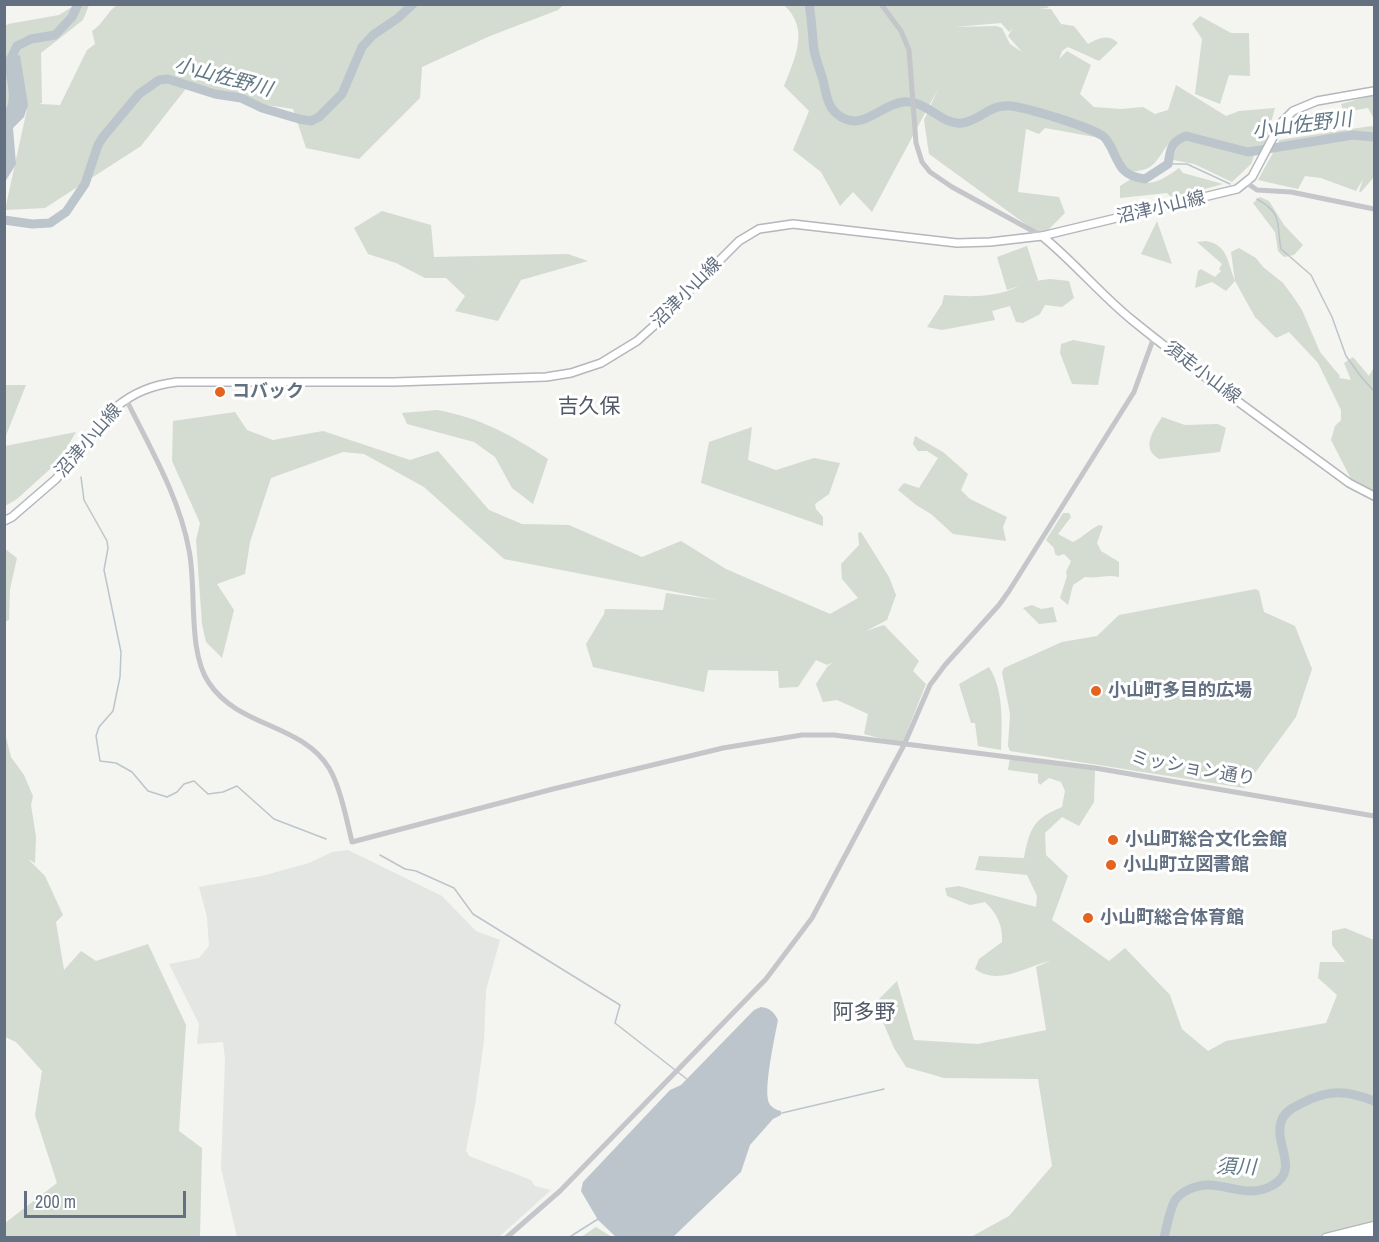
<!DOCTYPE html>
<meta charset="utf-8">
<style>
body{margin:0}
#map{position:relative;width:1379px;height:1242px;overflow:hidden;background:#f4f4f0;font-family:"Archivo Narrow",sans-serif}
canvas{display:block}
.frame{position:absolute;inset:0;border:6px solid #637081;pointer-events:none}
.scale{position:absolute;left:24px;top:1191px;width:162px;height:27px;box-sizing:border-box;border:3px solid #637081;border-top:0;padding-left:8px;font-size:18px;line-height:21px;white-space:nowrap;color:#637081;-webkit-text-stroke:4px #fff;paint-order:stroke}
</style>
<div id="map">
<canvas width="1379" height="1242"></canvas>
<div class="frame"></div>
<div class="scale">200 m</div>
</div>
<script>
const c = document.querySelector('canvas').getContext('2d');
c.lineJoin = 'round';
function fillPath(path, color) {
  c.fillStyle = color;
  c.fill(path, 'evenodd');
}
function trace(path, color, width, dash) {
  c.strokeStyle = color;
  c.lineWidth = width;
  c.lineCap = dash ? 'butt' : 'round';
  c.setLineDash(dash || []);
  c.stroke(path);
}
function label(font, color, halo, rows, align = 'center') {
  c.font = font + ' "Archivo Narrow","Noto Sans JP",sans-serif';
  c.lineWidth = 6;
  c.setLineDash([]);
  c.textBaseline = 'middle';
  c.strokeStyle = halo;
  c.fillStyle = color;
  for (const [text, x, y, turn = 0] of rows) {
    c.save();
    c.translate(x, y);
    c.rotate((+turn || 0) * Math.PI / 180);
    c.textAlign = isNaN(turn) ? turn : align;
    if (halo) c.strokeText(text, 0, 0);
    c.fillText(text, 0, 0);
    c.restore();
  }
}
const built = new Path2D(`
 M348 850 442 896 476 931 500 940 486 990 484 1041 475 1105 466 1150 469 1156 531 1180 535 1186 551 1190 499 1237H237L221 1168 225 1060 223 1042 197 1044 199 1024 169 964 199 958 209 946 207 917 199 887 262 876 309 863 332 852Z`);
const green = new Path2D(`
 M1045 4 1049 8 1039 9H1051L1061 24 1074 26 1088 44C1098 39 1108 33 1118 43L1099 61 1068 47 1062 51 1059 59 1067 51 1091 65 1080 94 1094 107 1121 109 1143 107 1155 114 1168 110 1176 85 1226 116 1239 111 1275 108 1264 147C1241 154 1227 147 1205 140 1197 137 1190 134 1182 135 1167 137 1162 159 1150 167 1145 170 1137 171 1132 172L1120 165 1106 139 1045 128 1039 134 1026 129 1018 192 1059 197 1065 213 1042 236 929 154 924 120 938 89 872 212 853 192 840 206 821 172 793 150 809 111 784 86C795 58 810 29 784 5ZM1001 23 1009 32 1013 28 1008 36 1022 52 1010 44 1002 28 996 26 955 27Z
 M75 5H89L83 20 41 53 42 103 39 104 60 105 87 50 95 44 92 31C104 23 106 13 117 5H563L558 10 490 36 422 67 420 98 359 159 306 148 293 109 248 102 188 86 141 146 45 208 5 210 27 109 5 117 4 27 8 24 59 15Z
 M1200 16 1231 33H1249L1250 76 1229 75 1220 104 1195 94 1202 39 1192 24Z
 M1374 95V119L1368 108 1344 112 1341 104Z
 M1371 126 1374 127V177L1361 192H1359L1363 179 1356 191 1321 178 1305 176 1298 189 1258 180 1274 151 1285 149H1278L1279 140Z
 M1191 137 1242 154 1255 153 1251 164 1232 182 1194 164 1173 160 1178 143Z
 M1179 168 1183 173 1223 184 1172 198 1167 193 1120 198V186L1131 179C1150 189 1163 179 1179 168Z
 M1260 197 1269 201 1284 225 1303 245 1294 255 1284 257 1278 251 1275 232 1253 203Z
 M382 211 431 225 434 257 568 254 588 261 521 280 498 321 455 311 465 296 446 278H425L396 263 368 254 354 228Z
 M1157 221 1172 264 1141 254Z
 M1206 241C1228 245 1227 261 1235 281L1231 252 1239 248 1256 258 1263 267 1283 283 1292 295 1302 310 1320 352 1340 376 1339 378 1351 380 1344 363 1353 357 1369 376 1374 367V493L1351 479 1331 440 1335 426 1341 420V410L1318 363 1289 332 1276 338 1255 317 1235 281 1226 291 1212 282 1195 288 1198 271 1201 269 1215 277 1221 271 1219 269 1222 264 1197 242Z
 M1027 246 1038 280 1035 281 1050 279 1069 281 1074 298 1062 307 1045 305 1040 314 1023 323 1016 322 1010 306 992 311 995 320 942 330 927 327 942 304 944 295C969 297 996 298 1019 286L1007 290 997 257Z
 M1073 340 1105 346 1098 385 1072 384 1060 353 1061 344Z
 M5 385H26L5 438 4 385Z
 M437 410C479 417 513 436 548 459L533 504 512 488 495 457 474 442 407 424 402 413Z
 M235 412 247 430 273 440 323 431 410 460 438 451 489 510 522 524 569 525 642 557 681 541 726 569 830 614 858 598 842 579 841 564 859 545 858 533 861 532 889 577 896 595 887 620 866 631 884 625 919 661 913 671 926 684 902 744 864 734 868 714 837 700 823 702 816 684 827 667 833 662 827 665 816 660 798 687 779 688 778 671 708 670 704 692 593 667 586 644 604 614 605 609 663 610 666 593 717 600 504 559 424 487 364 454 343 452 271 478 250 542 245 574 217 584 234 610 222 658 206 642 202 624 196 540 200 523 172 461 173 421Z
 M1162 417 1185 425 1218 424 1226 428 1220 452 1159 459C1140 448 1154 430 1162 417Z
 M752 427 748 460 776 470 814 458 840 463 829 494 815 504 816 509 823 517V526L701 483 709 442Z
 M76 432 59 461 17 499 5 506V446Z
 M915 436 943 452 968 474 961 490 970 499 1007 517 1003 527 1006 541 953 534 931 514 916 505 898 490 904 483 919 488 938 458 927 451H918L913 444Z
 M1063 513H1069L1071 517 1058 534 1073 542C1083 537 1089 530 1099 525L1103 526 1097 543 1101 551 1119 562V577C1107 574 1097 579 1085 577L1073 585 1068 605 1060 598 1067 576 1066 572 1071 561 1064 554 1058 556 1055 554 1054 548 1046 540Z
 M4 548 17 558 10 589 9 620 5 622Z
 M1256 589 1259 591 1264 612 1295 626 1312 669 1296 717 1244 788 1010 751 1008 746 1010 714 1002 672 1004 668 1062 642 1097 636 1119 615Z
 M1032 605 1041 609 1053 607 1057 622 1039 624 1023 608Z
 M989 667C1004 690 1002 724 1001 750L978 746 975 723H971L959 684Z
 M5 733 11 757 24 775 33 796 31 805 36 837 35 863 28 859 45 876 63 915 56 922 64 970 81 951 96 961 148 944 186 1025 179 1131 202 1148 200 1237H5V1223L57 1183 35 1115 42 1071 16 1042 5 1037Z
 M1010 758 1095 770 1094 802 1079 826 1062 817 1045 833 1046 855 1068 876 1052 920 1109 961 1125 948 1170 995 1182 1029 1208 1051 1226 1041 1326 1023 1337 995 1318 978 1320 962H1345L1332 945V931L1345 928 1374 940V1237H971L1009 1216 1052 1166 1038 1079 944 1078 906 1067 894 1048 875 1003 897 981 914 1040 978 1044 1046 1030 1036 967 1050 961C1025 967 998 986 975 969L979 959 1002 942C1003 926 997 913 985 902L970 905 947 896 945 888 959 886 1036 907 1037 896 1027 875 975 870 979 856 1024 858C1030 828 1033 819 1062 807L1065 791 1061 782 1049 778 1040 785 1038 782V774L1008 770Z
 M596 1227 612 1237H581Z`);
const water = new Path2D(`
 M20 55 28 105 24 117 13 128 16 164 5 182V111C15 95 2 75 6 57Z
 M761 1007C770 1008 774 1012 778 1020 775 1036 763 1090 769 1103 771 1107 776 1110 781 1111V1115L773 1119 750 1145 741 1172 673 1237H616L598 1220 581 1191 583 1182 670 1090 681 1085 754 1010Z`);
const stream = new Path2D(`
 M1168 164H1187L1230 184
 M1257 199C1284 214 1276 224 1281 249L1311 275 1332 317 1346 356 1362 378 1374 391
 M81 477 84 500 107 541 108 548 104 570 121 652 120 677 113 711 99 727 96 736 100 761 116 763 132 772 148 791 167 797 177 792 184 784 194 781 208 794 223 792 237 786 274 819 326 839
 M380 855 405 869 416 871 454 888 473 914 620 1005 615 1023 688 1080
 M782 1113 884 1089
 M568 1238 598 1219`);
const river = new Path2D(`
 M809 4C812 20 812 34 814 50 816 60 820 70 823 80 826 92 827 106 837 114 861 134 879 105 903 102 926 99 942 126 962 123 981 120 991 103 1012 106 1031 109 1087 126 1103 136 1107 139 1108 143 1111 147 1120 166 1122 176 1145 179L1168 164C1171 149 1170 142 1186 136L1248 152 1353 135 1374 137
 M7 66 17 46 31 39 55 35 72 17 78 4
 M4 220 32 224 50 223 66 212 85 184 98 145 103 137 139 94 159 80 168 79 215 94 241 98 262 108 299 119 311 121 319 117 342 94 362 47 373 35 398 18 413 4
 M1164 1238C1167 1226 1169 1213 1174 1202 1180 1191 1198 1184 1210 1185 1232 1186 1251 1198 1273 1185 1300 1170 1274 1144 1281 1122 1283 1113 1292 1108 1300 1104 1328 1089 1346 1090 1374 1101`);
const minor = new Path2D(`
 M881 4 901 31 909 50 916 143 922 162 930 172 952 187 1042 236
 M1247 183 1257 190 1291 192 1374 209
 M126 399C150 448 179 496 189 550 197 588 187 651 209 683 239 728 301 723 329 768 340 786 347 821 352 842L553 789 723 748 802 735H834L1095 768 1374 816
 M506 1238 560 1191 766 979 812 918 904 745 930 685 945 665 999 605 1009 591 1134 392 1154 337`);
const major = new Path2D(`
 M1042 236C1074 262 1100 294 1132 320 1202 377 1276 429 1349 483L1374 496
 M4 521 12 517 56 479 115 408C134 392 153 385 177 382H394L546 377 571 373 601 363 637 341 657 323 739 241 759 229 793 224 957 243 990 242 1042 236 1237 189 1252 177 1280 124 1293 111 1317 101 1374 91`);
const highway = new Path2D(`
 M1326 1238 1374 1226
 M1347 1238 1374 1233`);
const markers = [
 [220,392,6,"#e5621f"],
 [1096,691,6,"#e5621f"],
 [1113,840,6,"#e5621f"],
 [1111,865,6,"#e5621f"],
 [1088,918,6,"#e5621f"]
];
const streetNames = [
 ["沼津小山線",1161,208,-13],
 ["沼津小山線",687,293,-45],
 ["須走小山線",1202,373,37],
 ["沼津小山線",89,441,-49],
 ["ミッション通り",1193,769,10]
];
const poiNames = [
 ["コバック",232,392],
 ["小山町多目的広場",1108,691],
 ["小山町総合文化会館",1125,840],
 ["小山町立図書館",1123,865],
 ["小山町総合体育館",1100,918]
];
const waterNames = [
 ["小山佐野川",223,78,15],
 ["小山佐野川",1302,126,-7],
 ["須川",1236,1168,2]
];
const quarterNames = [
 ["吉久保",589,407],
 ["阿多野",864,1013]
];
fillPath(built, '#e4e6e3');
fillPath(green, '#d4dbd1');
fillPath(water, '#bcc5cc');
trace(stream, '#bcc5cc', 1.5);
trace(river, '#bcc5cc', 9);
trace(major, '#b4b7bc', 10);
trace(highway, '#b4b6ba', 11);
trace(minor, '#c4c6ca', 5);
trace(major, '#fff', 7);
trace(highway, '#fff', 8);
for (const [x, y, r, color] of markers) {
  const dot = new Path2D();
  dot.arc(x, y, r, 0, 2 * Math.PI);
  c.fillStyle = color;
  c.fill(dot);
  trace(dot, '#fff', 2);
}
label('18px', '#637081', '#fff', streetNames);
label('bold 18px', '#637081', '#fff', poiNames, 'left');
label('italic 20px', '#637986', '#fff', waterNames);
label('21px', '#515a66', '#fff', quarterNames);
</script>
